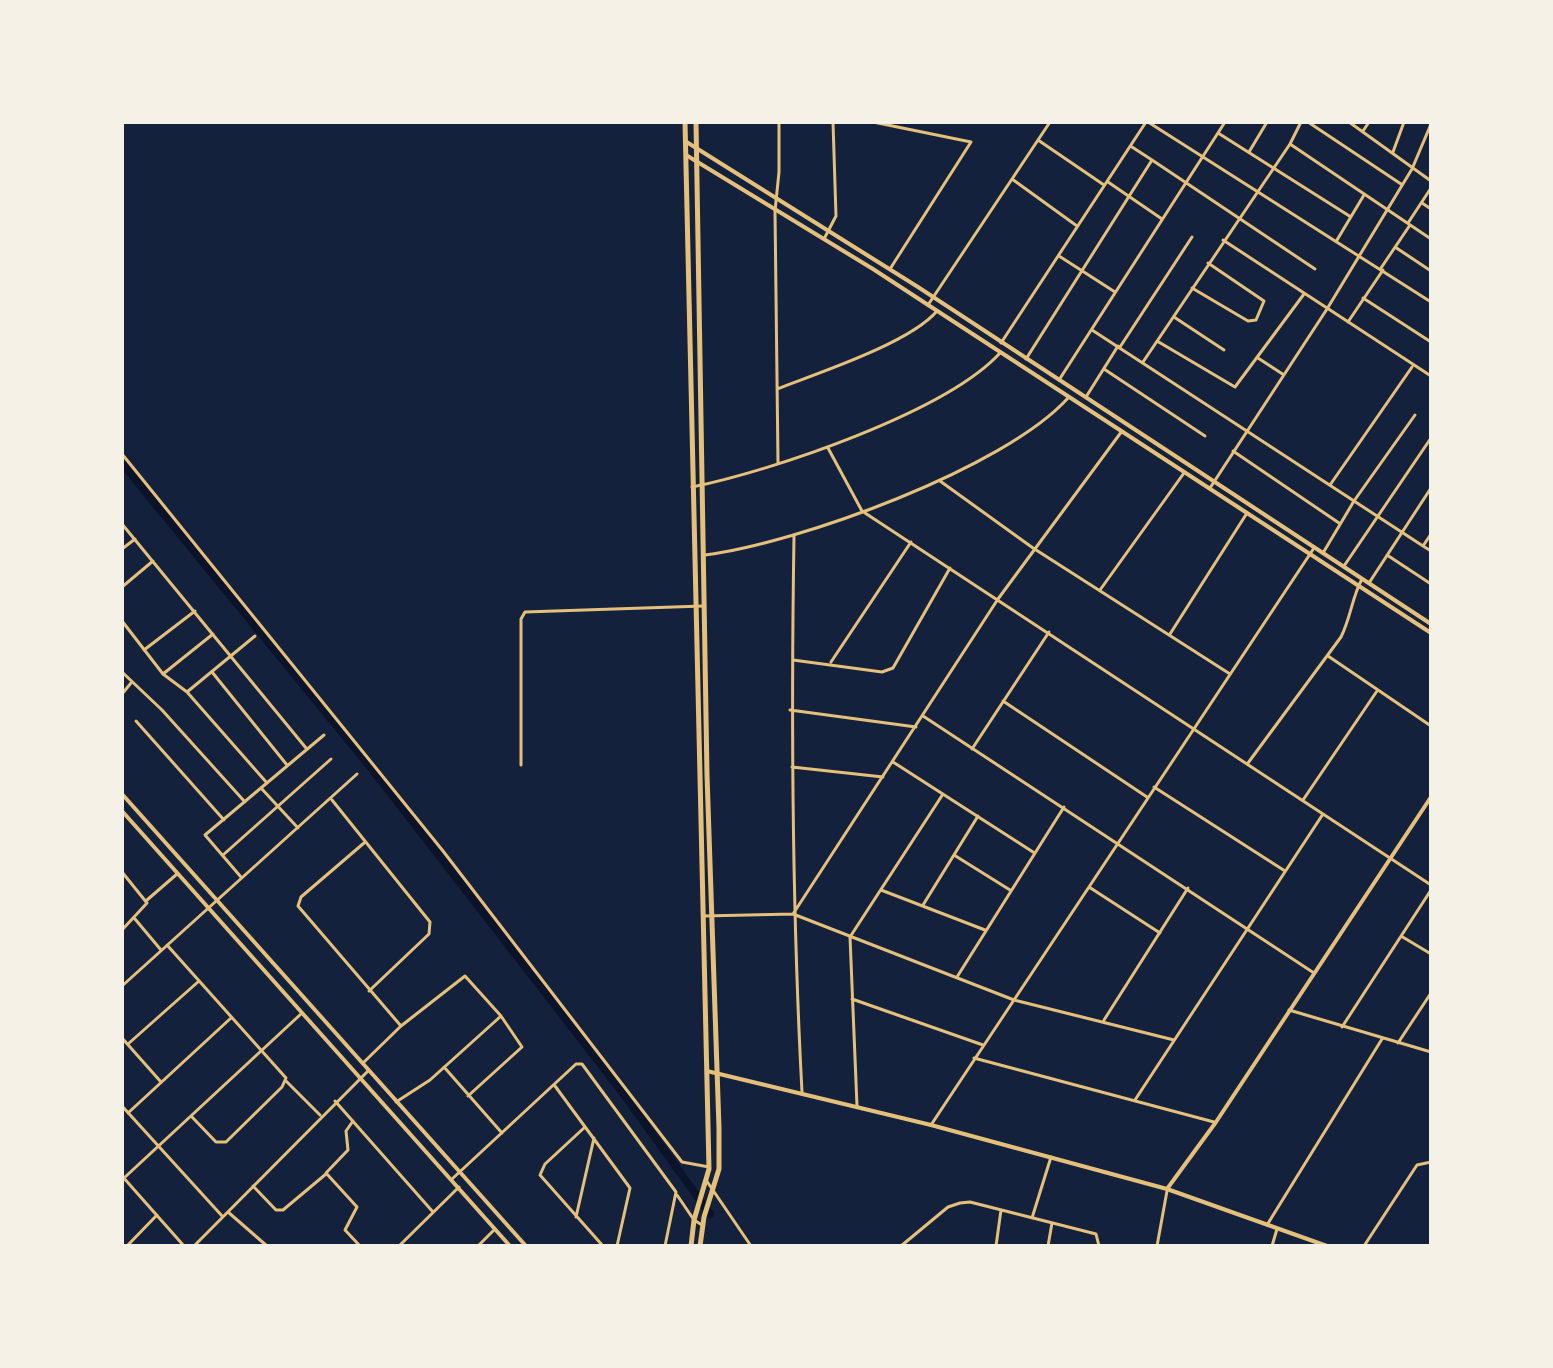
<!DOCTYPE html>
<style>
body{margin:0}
#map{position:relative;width:1553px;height:1368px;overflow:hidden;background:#14213d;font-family:"Source Sans 3",sans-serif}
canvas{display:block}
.frame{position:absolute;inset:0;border:124px solid #f6f1e7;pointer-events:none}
</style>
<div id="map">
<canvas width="1553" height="1368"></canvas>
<div class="frame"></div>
</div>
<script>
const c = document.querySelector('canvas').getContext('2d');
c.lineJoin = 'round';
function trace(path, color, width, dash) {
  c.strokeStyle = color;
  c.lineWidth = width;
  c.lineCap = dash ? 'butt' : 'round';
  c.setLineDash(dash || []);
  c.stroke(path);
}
const canal = new Path2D(`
 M122 463 372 769 620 1089 710 1214`);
const minor = new Path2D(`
 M873 122 971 142 890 269
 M1148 122 1431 302
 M1308 122 1401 184
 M1349 122 1431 181
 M1363 131 1369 122
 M1218 133 1351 217
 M1038 140 1104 185
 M1290 144 1431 239
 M1249 152 1267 122
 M1393 152 1404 122
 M1152 160 1315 269
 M1012 179 1077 226
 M1108 182 1162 219
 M1422 203 1431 209
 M1408 223 1431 188
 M824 239 836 216 833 122
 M1223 240 1431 376
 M1337 240 1364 195
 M1395 247 1431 271
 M1059 256 1115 292
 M1381 268 1410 225
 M1192 288 1248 321 1256 320 1264 301 1208 263
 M1363 298 1431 342
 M928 305 1050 122
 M1174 317 1224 350
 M1348 322 1383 270
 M1092 330 1423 546
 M1157 341 1235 387 1304 294
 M1001 343 1146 122
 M1120 347 1192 237
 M1258 358 1284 375
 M1026 359 1152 160 1132 147
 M1143 362 1290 144 1301 122
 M1104 369 1205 436
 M1059 380 1225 122
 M777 389C818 373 910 343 937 311
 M1086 397 1118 346
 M828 448 862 511 1431 885
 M1233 451 1339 523
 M122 454 443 851 682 1162 709 1167
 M778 463 775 211 779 172V122
 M940 481 1033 548 1230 674
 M1330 485 1412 367
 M692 487C772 471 946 412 1000 353
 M1210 488 1327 309 1412 169 1431 124
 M122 524 306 748
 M1431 534 1423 546 1431 551
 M794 536C791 722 792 906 802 1092
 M122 549 135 539
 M1323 553 1354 501 1415 415
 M705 555C799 543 1005 468 1068 398
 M1387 555 1431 584
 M1344 566 1431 438
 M1369 583 1431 488
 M122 587 153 561
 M1100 590 1184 473
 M122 621 163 674 187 692 267 783
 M1170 634 1247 513
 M144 650 195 611
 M1328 656 1431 726
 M793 660 882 672 893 668 950 568
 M831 662 911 542
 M122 672 162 710 245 802
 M212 672 287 765
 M163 674 213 634
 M187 692 255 636
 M122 694 131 683
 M1003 701 1147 797
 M790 710 916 727
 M923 716 1314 973
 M136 721 224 820
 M972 749 1049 632
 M893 762 1033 852
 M1248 763 1341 637C1351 617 1352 597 1362 579
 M521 765V619L525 612 703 606
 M792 767 883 777
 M1154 787 1285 871
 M261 788 298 828
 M332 800 430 922 429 934 369 991
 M1303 800 1377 691
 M364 843 301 897 298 906 401 1026
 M223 855 331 759
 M954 855 1010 890
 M122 872 147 903 122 930
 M241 877 205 835 324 735
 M1089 887 1160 933
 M881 890 985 930
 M147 900 177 874
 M923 905 978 816
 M793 914 998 599 1122 431
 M703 916 793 914 1014 1000 1174 1040
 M135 919 161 950
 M1401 936 1431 954
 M167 945 286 1078 282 1087 226 1142H216L192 1117
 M957 977 1064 807
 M122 986 357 774
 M852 999 983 1045
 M1289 1010 1431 1052
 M1104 1020 1188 888
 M1342 1027 1431 890
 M122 1038 161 1082
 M1398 1043 1431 993
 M128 1044 199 981
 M974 1058 1214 1122
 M363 1063 401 1026 465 976 501 1016 522 1047 468 1096
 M444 1067 502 1133
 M286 1081 320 1115
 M555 1086 630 1188 617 1246
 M1135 1100 1323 814
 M335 1101 433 1212
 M396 1102 430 1080 501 1016
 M122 1106 223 1217
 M857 1106 850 937 943 794
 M128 1113 231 1018
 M353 1121 346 1131 348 1150 326 1173 357 1207 345 1230 360 1246
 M931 1125 1314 548
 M585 1127 545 1164 540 1175 603 1246
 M122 1176 184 1246
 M124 1178 302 1013
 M452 1179 576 1064H582L676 1192 665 1246
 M706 1180 751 1246
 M253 1186 276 1210H283L326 1174
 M677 1195 694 1220 702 1225
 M228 1212 267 1246
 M576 1217 594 1138
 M1032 1218 1051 1157
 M1267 1225 1382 1039
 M127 1246 157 1215
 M194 1246 368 1071
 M399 1246 459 1187
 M478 1246 495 1229
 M901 1246 948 1207 960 1203 970 1202 1096 1234 1099 1246
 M996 1246 1001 1210
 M1048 1246 1052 1223
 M1157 1246 1167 1191
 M1272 1246 1277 1229
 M1364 1246 1417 1165 1431 1162`);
const tertiary = new Path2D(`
 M685 141 918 287 1431 624
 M686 155 873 269 1431 633
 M122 794 526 1246
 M122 811 510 1246
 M707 1071 931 1125 1167 1189 1327 1246
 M1167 1189 1216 1122 1431 797`);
const secondary = new Path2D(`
 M685 122 709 1169 694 1220 691 1246
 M696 122 707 775 719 1128V1169L704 1217 700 1246`);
trace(canal, '#0b132b', 8);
trace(minor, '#e5c07b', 3);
trace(tertiary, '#e5c07b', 4);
trace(secondary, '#e5c07b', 5);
</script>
